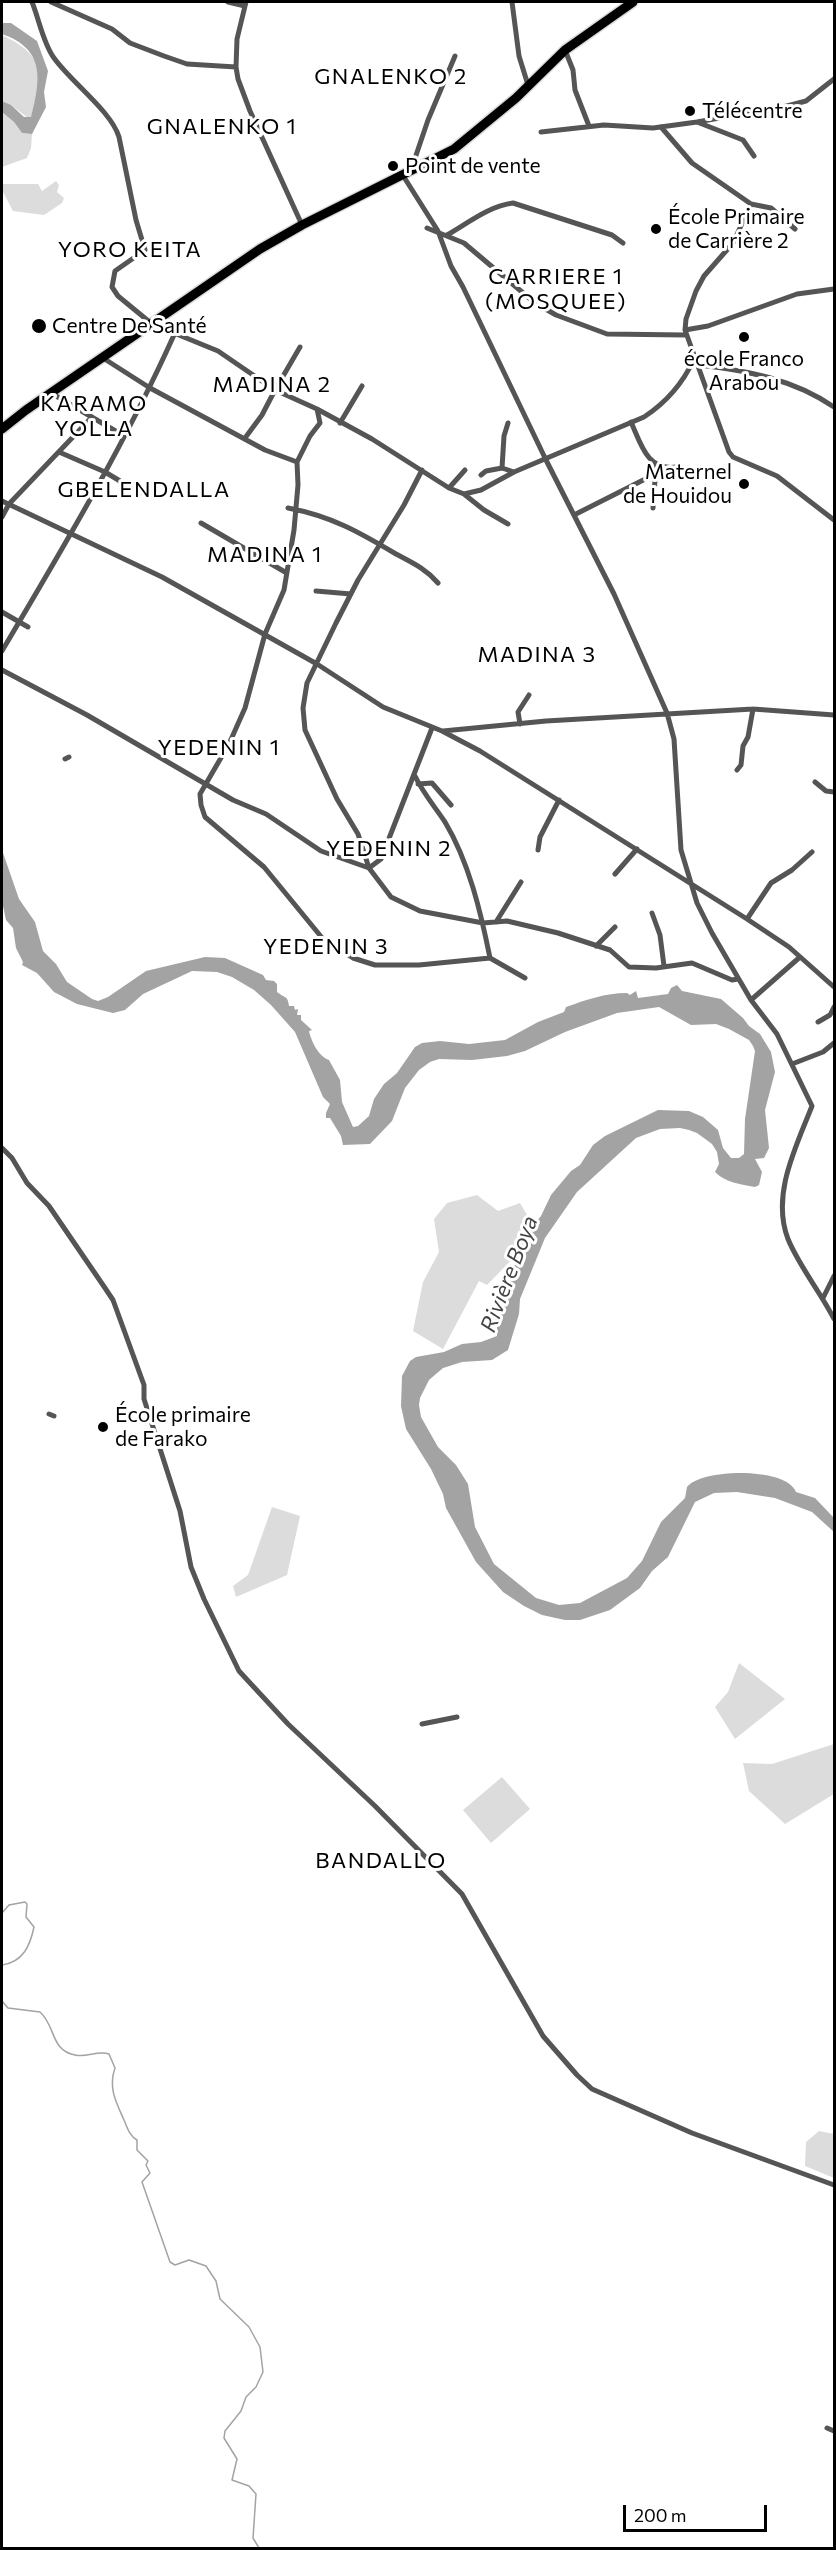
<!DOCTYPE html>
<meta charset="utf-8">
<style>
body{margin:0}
#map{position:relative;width:836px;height:2550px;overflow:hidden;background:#fff;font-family:Commissioner,sans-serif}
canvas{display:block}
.frame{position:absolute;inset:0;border:3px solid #000;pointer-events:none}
.scale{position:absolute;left:623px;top:2505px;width:144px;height:27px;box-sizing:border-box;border:3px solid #000;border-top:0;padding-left:8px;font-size:18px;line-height:21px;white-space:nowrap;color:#000;-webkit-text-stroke:4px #fff;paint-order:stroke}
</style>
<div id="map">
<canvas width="836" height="2550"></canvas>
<div class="frame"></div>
<div class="scale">200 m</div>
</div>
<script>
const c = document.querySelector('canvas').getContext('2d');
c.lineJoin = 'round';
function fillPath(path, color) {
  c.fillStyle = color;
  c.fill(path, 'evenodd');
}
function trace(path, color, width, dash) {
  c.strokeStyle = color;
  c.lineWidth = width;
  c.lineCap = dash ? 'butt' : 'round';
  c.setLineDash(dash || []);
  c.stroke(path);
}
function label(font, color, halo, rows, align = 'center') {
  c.font = font + ' Commissioner,sans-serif';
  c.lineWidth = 6;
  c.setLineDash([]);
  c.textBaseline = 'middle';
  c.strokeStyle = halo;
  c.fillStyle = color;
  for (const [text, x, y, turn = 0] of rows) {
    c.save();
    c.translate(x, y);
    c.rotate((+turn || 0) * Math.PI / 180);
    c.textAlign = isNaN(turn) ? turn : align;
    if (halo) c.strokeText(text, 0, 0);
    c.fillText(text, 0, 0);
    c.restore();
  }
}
const green = new Path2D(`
 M2 35C46 56 43 73 31 117L28 118 11 105 2 101Z
 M2 112 14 122 22 133 32 134 31 148 27 158 2 167Z
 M56 181 59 185 57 192 64 198 62 203 44 215 13 211 2 190V184H38L42 191Z
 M477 1195 498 1211 520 1203 533 1225 527 1244 487 1285 479 1281 443 1349 413 1331 423 1282 439 1252 434 1219 447 1203Z
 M272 1507 300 1516 287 1575 236 1597 233 1586 248 1575Z
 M739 1663 785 1699 735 1739 715 1707 728 1692Z
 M834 1744V1794L785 1824 749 1791 743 1763 772 1764Z
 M502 1777 530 1809 491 1843 463 1810Z
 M819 2131 834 2134V2178L805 2166 806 2142Z`);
const water = new Path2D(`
 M2 23H11L37 41 48 71 44 92 46 107 32 134 22 133 14 122 2 112V101L11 105 24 117H31C41 79 45 49 2 34Z
 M2 850 19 899 35 922 43 951 56 964 67 982 92 999 98 1001 108 997 146 971 205 957 225 958 263 975 266 980 274 981 277 984V992C284 998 288 995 289 1006H294L295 1010 298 1009 297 1015H301V1020L312 1030 309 1031C311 1041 319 1057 329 1060L340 1080 342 1102 353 1127 358 1126 369 1116 374 1099 384 1084 397 1073 415 1047 422 1043 440 1041 469 1044 505 1040 538 1022 564 1012 566 1007C586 1000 605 993 627 993L630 995 636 991 638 998 668 994 671 988 677 985 682 991 721 999 743 1018 749 1026 760 1034 771 1052 775 1072 765 1110 769 1148 764 1158 755 1159 762 1172 759 1185 755 1187C740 1184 726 1183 715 1172L719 1164 717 1152 712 1144 697 1133 689 1130 680 1128 660 1129 636 1138 577 1192 545 1238 520 1299 519 1314 508 1350 492 1360 462 1362 443 1368 429 1380 420 1398 419 1405 421 1417 438 1447 456 1465 468 1484 475 1527 494 1564 536 1598 559 1605 580 1603 627 1578 642 1561 661 1522 685 1498 687 1487C702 1468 787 1467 796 1492L815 1498 834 1518V1532L812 1512 775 1498 737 1492 714 1493 695 1502 668 1557 652 1571 640 1588 610 1610 580 1620H565L542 1615 524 1606 503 1592 476 1562 446 1508 443 1494 431 1469 406 1429 401 1406 402 1376 410 1361 416 1357 444 1352 462 1344 481 1342 497 1336V1305L511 1281 517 1255 527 1244 531 1228 541 1216 551 1195 571 1171 580 1165 593 1145 605 1136 658 1110 689 1111 703 1117 718 1130 723 1148 731 1158H739L744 1154 745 1119 755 1051 753 1046 749 1040 729 1029 716 1024 691 1025 659 1007 617 1013 565 1032 525 1051 507 1056 472 1060 439 1059 430 1062 419 1070 405 1088 392 1121 370 1144 343 1145 341 1136 330 1118H326V1113L330 1104 323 1097 295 1032 271 1005 254 990 232 977 217 972 192 971 143 994 125 1010 113 1013 77 1004 54 992 37 973 22 965 23 962 16 948 13 928 6 920 2 901Z`);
const stream = new Path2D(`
 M2 1913 9 1905 25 1902 27 1904 26 1917 34 1927C30 1946 23 1962 2 1965
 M2 2001 8 2008 40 2012C56 2026 50 2050 75 2055 86 2058 98 2050 109 2054L115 2068C108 2088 116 2102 124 2120 128 2129 129 2135 137 2140V2150L148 2161 146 2165 150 2173 142 2182 170 2262 175 2265 189 2260 206 2266 216 2281 220 2299 249 2327 260 2347 263 2372 256 2387 246 2397 241 2411 225 2431 224 2438 237 2459 232 2480 249 2486 256 2494 253 2538 259 2548`);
const minor = new Path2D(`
 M32 2C39 19 43 43 54 58 72 83 111 111 119 137L136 220 145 250 115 271 112 287 118 296 152 324 218 351 275 390 262 415 245 438
 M51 2 112 29 130 43 164 56 187 64 236 67
 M228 2 245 6
 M246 2 237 39 236 67 238 79 250 111 302 225
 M512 2 519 56 528 85
 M565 50 573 70 575 90 589 126
 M697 122 743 140 754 156
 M661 127 692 163 751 204 771 208 795 229
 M541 132 604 125 653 128 697 122 787 106 806 101 834 79
 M411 170 428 120 455 56
 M402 174 438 231 451 266 463 287 546 460 614 594 667 713 674 739 681 850 697 903 712 933 751 1000 777 1034 812 1106C796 1147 771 1195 788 1239 799 1266 821 1293 834 1319
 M751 204 733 243 704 276 696 291 686 319 685 330 729 452 733 457 777 476 834 520
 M427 228 464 243 535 303 556 315 607 334 685 335
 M447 235C468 223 489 206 513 203L612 235 623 243
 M685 330 708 326 797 294 834 289
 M103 358 150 388 265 450 297 462 298 485 294 530 284 590 265 634 245 708 229 744 200 794 201 805 205 817 264 867 323 939 353 958 375 965H419L490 958C481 913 469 862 445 822 435 807 423 793 415 776
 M700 365C748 371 793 379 834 407
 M51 393 124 436
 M317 409 372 439 449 488 464 494 484 510 508 524
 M631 422C641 444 647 471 676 467
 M340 423 362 386
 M508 423 504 436 502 468 514 472
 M59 452 105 472 140 493
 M297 462 310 436 320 423 317 409 275 390 300 347
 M422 470 404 505 358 580 336 623 307 683 303 708 305 730 337 799 358 834 369 868 391 897 420 911 483 923 507 921 558 933 610 950 629 967 656 968 692 963 732 980 738 979
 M481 475 486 471 502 468
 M449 488 465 470
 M464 494 481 490 514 472 644 417C667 402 683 383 694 359
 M2 501 162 577 317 664 383 707 442 731 480 751 747 919 789 947 834 987
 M288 508C331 516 359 532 396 554 413 563 426 569 438 583
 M653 508 656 466
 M574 515 667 468
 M2 517 9 504 92 417
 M201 523 285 572
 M316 591 351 594
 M2 612 28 627
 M2 651C63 548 125 444 174 335
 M2 670 87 715 233 800 266 814 321 851 369 868 381 859 432 728
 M520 724 518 712 529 695
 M443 731 546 721 753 709 834 715
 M65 759 69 757
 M737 770 741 765 743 746 748 737 753 709
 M815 782 826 791 834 792
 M418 784 432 783 451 805
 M538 850 540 837 559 800
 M615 874 637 849
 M652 913 660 935 664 966
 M747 919 771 883 792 870 812 852
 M496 922 521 882
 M596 946 615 927
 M490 958 525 978
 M751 1000 800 957
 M818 1022 830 1015 834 1007
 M792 1064 823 1052 834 1043
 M2 1148 12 1158 27 1183 49 1206 105 1288 113 1300 144 1385V1399L180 1511 191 1567 204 1599 239 1671 288 1724 375 1806 462 1894 543 2036 577 2075 592 2089 692 2133 834 2185
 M823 1298 834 1276
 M49 1414 54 1416
 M422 1724 457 1717
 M827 2428 834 2431`);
const trunk = new Path2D(`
 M2 429 26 410 260 249 302 225 454 149 516 98 565 50 633 2`);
const markers = [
 [690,111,6,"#000"],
 [393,166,6,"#000"],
 [656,229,6,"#000"],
 [39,326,8,"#000"],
 [744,337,6,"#000"],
 [744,484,6,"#000"],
 [103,1427,6,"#000"]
];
const poiNames = [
 ["Télécentre",702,111],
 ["Point de vente",405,166],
 ["École Primaire",668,217],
 ["de Carrière 2",668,241],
 ["Centre De Santé",52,326],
 ["école Franco",744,359,"center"],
 ["Arabou",744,383,"center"],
 ["Maternel",732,472,"right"],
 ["de Houidou",732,496,"right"],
 ["École primaire",115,1415],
 ["de Farako",115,1439]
];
const neighbourhoodNames = [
 ["GNALENKO 2",391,77],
 ["GNALENKO 1",222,127],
 ["YORO KEITA",130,250],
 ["CARRIERE 1",556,277],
 ["(MOSQUEE)",556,302],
 ["MADINA 2",272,385],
 ["KARAMO",94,404],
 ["YOLLA",94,429],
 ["GBELENDALLA",144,490],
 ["MADINA 1",265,555],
 ["MADINA 3",537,655],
 ["YEDENIN 1",219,748],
 ["YEDENIN 2",389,849],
 ["YEDENIN 3",326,947],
 ["BANDALLO",381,1861]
];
const waterNames = [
 ["Rivière Boya",509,1274,-69]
];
fillPath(green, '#dcdcdc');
fillPath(water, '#a3a3a3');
trace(stream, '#a3a3a3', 1.5);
trace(trunk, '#dbdbdb', 12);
trace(minor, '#555', 5);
trace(trunk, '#000', 9);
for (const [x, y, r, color] of markers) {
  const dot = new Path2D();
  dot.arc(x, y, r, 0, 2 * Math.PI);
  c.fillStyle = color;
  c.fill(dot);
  trace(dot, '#fff', 2);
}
label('21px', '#000', '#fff', poiNames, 'left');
c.letterSpacing = '1.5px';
label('22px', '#000', '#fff', neighbourhoodNames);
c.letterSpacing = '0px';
label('italic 22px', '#444', '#fff', waterNames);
</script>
